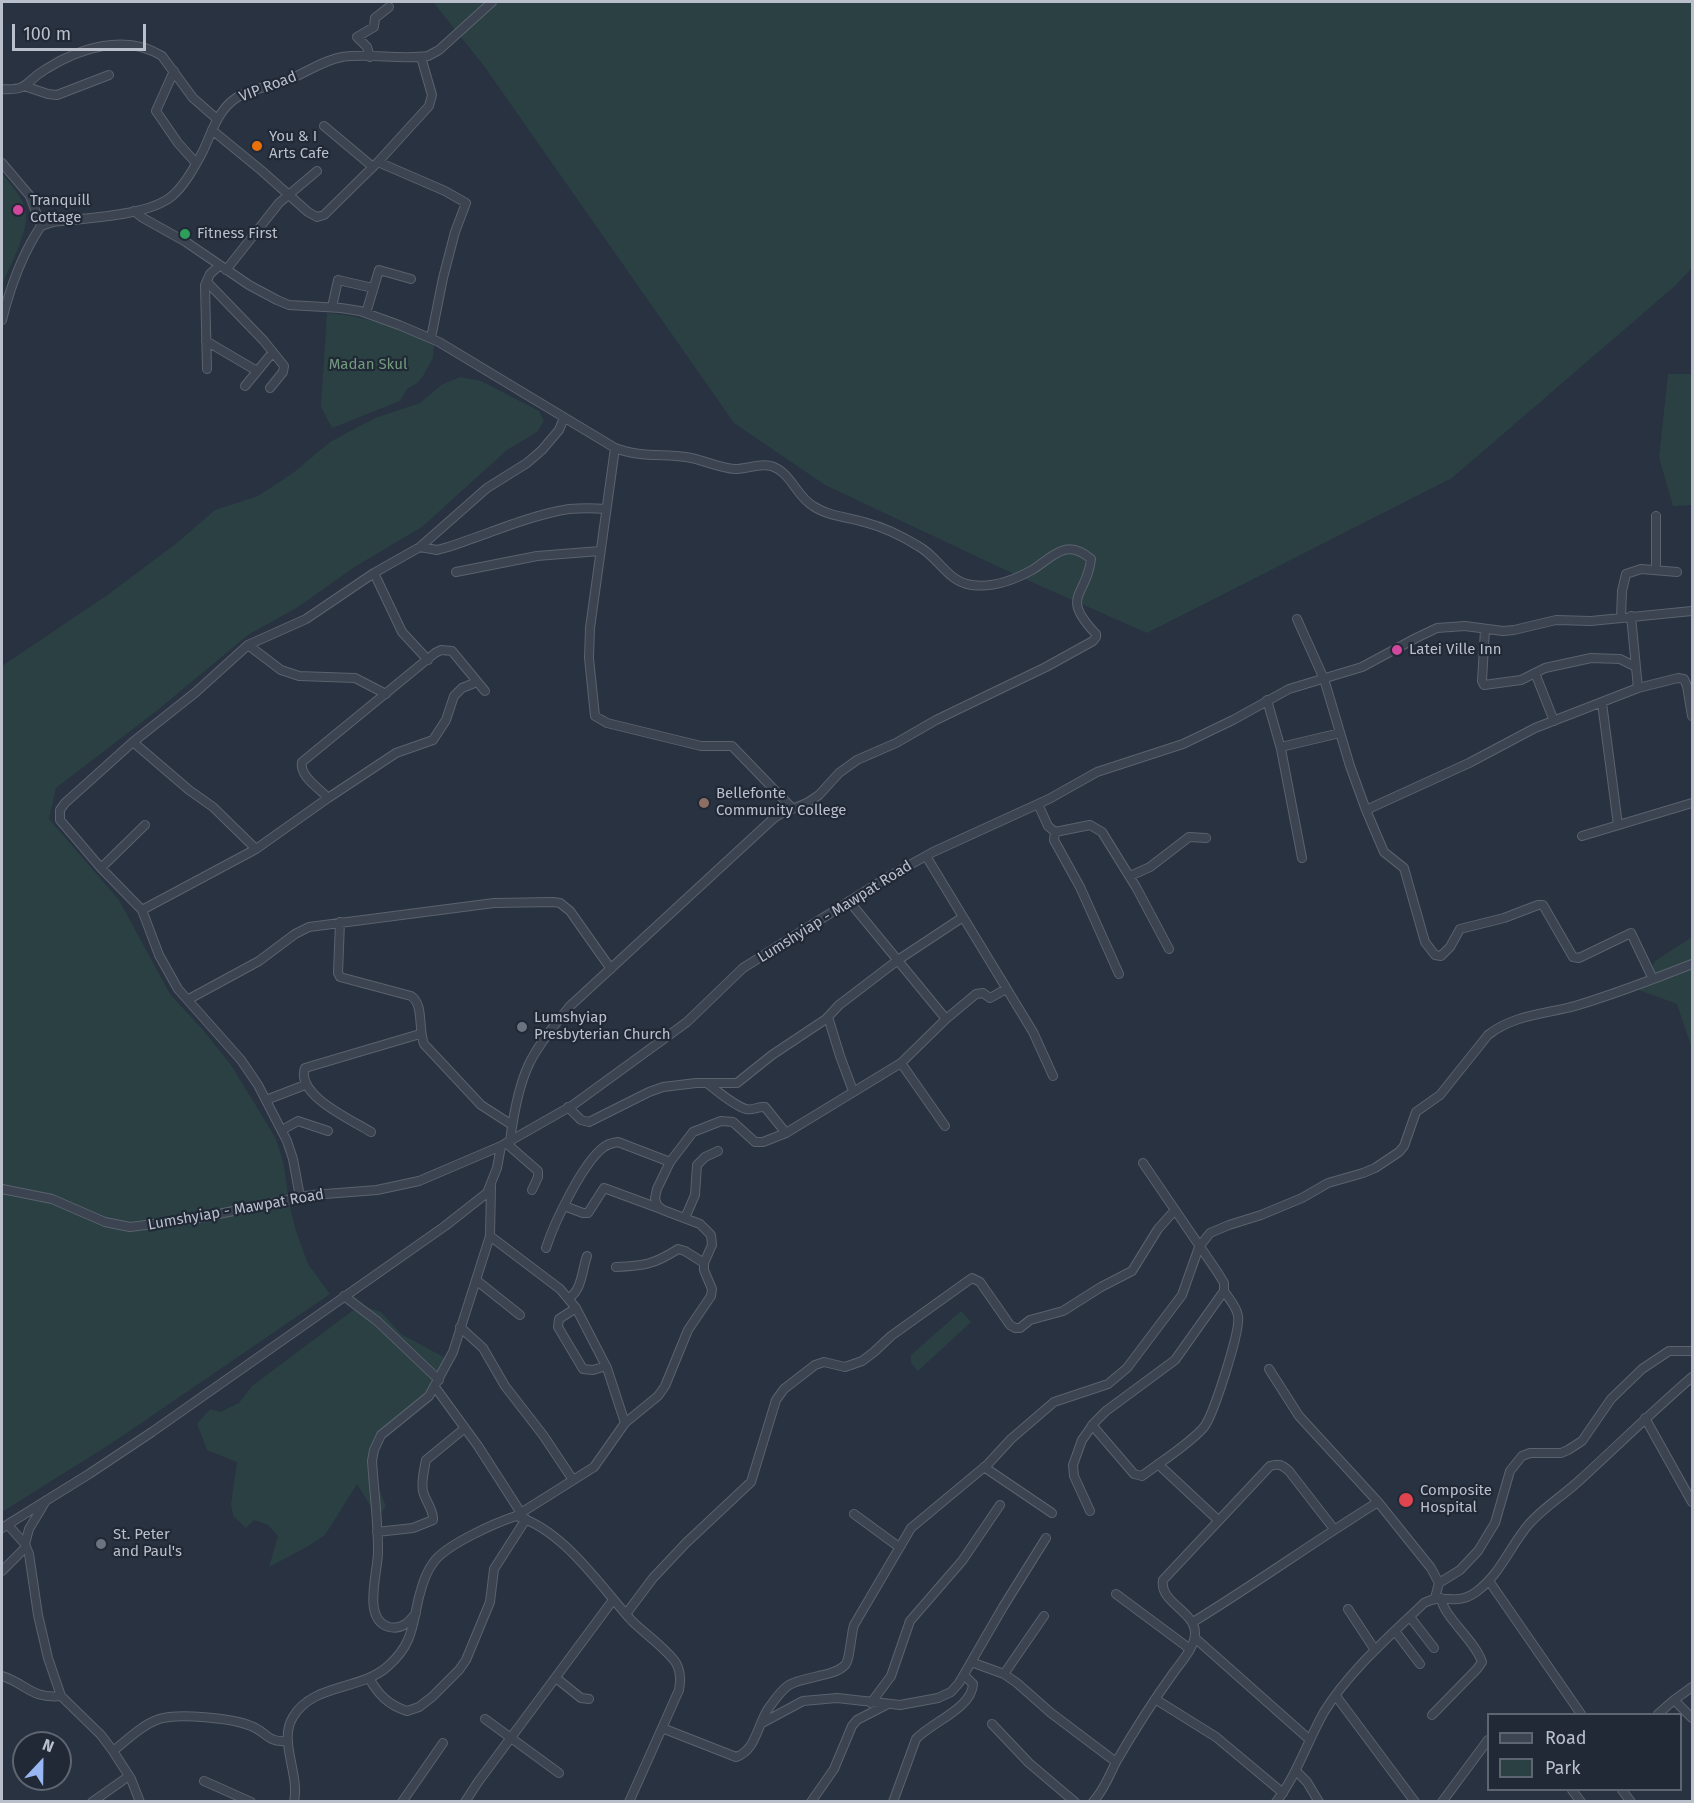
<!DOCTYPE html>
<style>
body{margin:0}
#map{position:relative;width:1694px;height:1803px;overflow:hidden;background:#283241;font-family:"Fira Sans",sans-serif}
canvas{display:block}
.frame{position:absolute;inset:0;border:3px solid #b9bfcb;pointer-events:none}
.legend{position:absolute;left:1487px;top:1713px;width:195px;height:78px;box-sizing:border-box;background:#212936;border:2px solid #5e6572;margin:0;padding:8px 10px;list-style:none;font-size:18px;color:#b9bfcb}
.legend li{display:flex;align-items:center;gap:12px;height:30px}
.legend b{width:30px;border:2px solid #5e6572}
.north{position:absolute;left:12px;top:1731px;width:60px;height:60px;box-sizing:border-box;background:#212936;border:2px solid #5e6572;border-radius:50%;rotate:22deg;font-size:16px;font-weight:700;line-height:24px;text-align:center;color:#b9bfcb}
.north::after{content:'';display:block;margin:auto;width:21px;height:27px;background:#97b6f2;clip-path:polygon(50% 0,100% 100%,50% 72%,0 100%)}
.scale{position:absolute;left:12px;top:24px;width:134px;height:27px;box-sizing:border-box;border:3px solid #b9bfcb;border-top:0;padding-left:8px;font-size:18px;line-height:21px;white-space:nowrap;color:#b9bfcb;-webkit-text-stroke:4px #212936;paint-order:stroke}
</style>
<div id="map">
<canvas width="1694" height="1803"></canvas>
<div class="frame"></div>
<ul class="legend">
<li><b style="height:8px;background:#3c4451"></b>Road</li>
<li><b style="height:16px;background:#2b4043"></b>Park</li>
</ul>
<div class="north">N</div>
<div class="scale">100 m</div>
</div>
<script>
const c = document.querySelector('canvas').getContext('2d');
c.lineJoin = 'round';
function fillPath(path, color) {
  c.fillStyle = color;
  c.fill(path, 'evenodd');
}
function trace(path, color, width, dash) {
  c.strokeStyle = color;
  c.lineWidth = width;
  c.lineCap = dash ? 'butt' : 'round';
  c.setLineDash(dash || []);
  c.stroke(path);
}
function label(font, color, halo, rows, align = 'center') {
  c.font = font + ' "Fira Sans",sans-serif';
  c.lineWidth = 4.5;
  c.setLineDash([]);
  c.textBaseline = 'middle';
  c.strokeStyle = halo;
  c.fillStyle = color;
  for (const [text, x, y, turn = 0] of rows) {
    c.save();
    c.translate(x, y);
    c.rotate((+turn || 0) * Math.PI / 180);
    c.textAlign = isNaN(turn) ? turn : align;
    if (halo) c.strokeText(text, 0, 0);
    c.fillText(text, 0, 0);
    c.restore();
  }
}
const green = new Path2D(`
 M433 2H1692V268L1676 285 1452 478 1147 633 1018 576 825 485 734 423 484 66Z
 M2 173C9 183 25 199 26 213 28 234 10 265 2 285Z
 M327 313C366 316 399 328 434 344L433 358 423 376 416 384 407 389 400 401 332 428 321 407Z
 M1668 374H1692V505L1673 506 1659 457Z
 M460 377 481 381 539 411 544 421 537 432 507 450 422 527 356 566 298 607 248 635 159 709 56 788 49 819 119 900 170 994 203 1030 231 1065 255 1104 276 1139 284 1165 289 1203 296 1231 308 1264 330 1294 112 1443 2 1512V666L106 596 178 542 215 510 258 496 293 473 330 442 375 418 420 403 441 385Z
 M1692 937V1049L1677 1004 1639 990 1655 961Z
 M360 1305 381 1312 401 1334 453 1362C430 1399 370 1424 375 1475 377 1485 382 1497 386 1506L378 1518 357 1484 325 1535 307 1547 269 1567 278 1536 268 1525 254 1520 246 1528 233 1516 231 1504 237 1462 207 1450 197 1424 210 1409 220 1412 239 1403 252 1386Z
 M961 1311 971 1322 918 1371 911 1363V1355Z`);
const minor = new Path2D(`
 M370 57 367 47 357 37 374 27 375 18 389 7
 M174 71 156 111 178 143 196 163
 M24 86 48 94 57 95 109 75
 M2 89C30 91 25 81 46 69 79 48 126 33 162 56L193 98 217 119
 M324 126 373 167
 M212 130 262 171 308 212 317 217 324 215 378 162 429 106 432 95 421 57
 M378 162 445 191 466 203 455 232 443 278 431 338
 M2 163 30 196 41 226
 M134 211 143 218 186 242 249 285 277 300 289 305 341 308 360 311 399 325 439 342 615 448C638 457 662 454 686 457 702 459 718 468 735 469 747 469 759 463 771 466 791 472 796 496 813 506 828 516 847 517 864 522 883 527 902 536 918 546 939 557 947 582 972 585 993 588 1014 580 1032 570 1053 557 1066 537 1091 559 1087 597 1059 595 1096 634V637L1093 641 1046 667 936 720 896 743 857 760 839 773 819 795 807 803 782 813 774 818 569 1007C555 1025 539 1043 529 1064 519 1085 513 1118 510 1141
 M41 226 53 222C84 218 149 216 172 196 185 185 195 166 203 151 212 132 218 110 236 98 249 89 265 88 279 83 301 77 319 61 342 57 370 53 400 60 428 56L439 50 492 2
 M226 270 279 203 317 171
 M207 282 264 341 284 366 283 372 270 388
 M332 307 338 280 373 288
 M366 313 379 270 411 279
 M2 320C10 288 22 254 41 226
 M206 341 257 371
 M207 369 205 285 210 274 220 265
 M245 386 273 352
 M615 448 590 628 589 658 595 716 607 723 701 746H732L793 809
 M1656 516V569
 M420 547 437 550 448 547C486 535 530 515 569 509 581 508 594 508 606 509
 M456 572 537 556 600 551
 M374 573 402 632 428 660
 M1631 616 1638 688
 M1621 618 1622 591 1626 574 1641 569 1677 572
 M1297 619 1324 679 1350 766 1366 810 1384 852 1404 868 1425 942 1435 955 1441 956 1450 947 1460 929 1504 918 1538 905H1543L1573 957 1579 958 1631 933 1653 979
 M1485 629 1482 681 1484 685 1521 680 1545 668 1591 658 1620 659 1636 667
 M248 645 281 670 299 676 355 678 386 694
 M1535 673 1554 721
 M1267 700 1281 749 1302 858
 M1602 703 1618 825
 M133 742 189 790 213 807 256 849
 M1281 747 1340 733
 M328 798C319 788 299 776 302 762L435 653 441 650 452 651 485 691
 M1038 804 1048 826 1055 832 1090 825 1102 832 1136 887 1169 949
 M1366 810 1469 763 1535 728 1638 688 1678 678 1684 679 1687 686 1692 716
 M1055 832 1054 840 1080 887 1119 974
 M1582 836 1692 803
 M926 856 1033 1032 1053 1076
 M101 868 145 825
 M1130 876 1150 867 1189 837 1206 838
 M849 901 946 1019
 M142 910 256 849 328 798 396 753 433 740 446 720 454 696 462 688 477 682
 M340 922 338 973 340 977 411 996C424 1004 418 1029 424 1044L481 1105 512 1125
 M189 999 259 961 295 934 309 927 494 903 553 902 560 903 570 911 611 969
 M828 1017 840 1056 853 1091
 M901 1063 945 1126
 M708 1084C719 1092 733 1105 746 1109 753 1111 758 1106 765 1107L786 1133
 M266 1100 305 1085
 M568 1107 581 1120 589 1122 649 1092 663 1087 696 1083H737L772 1055 826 1019 839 1005 898 960 963 917
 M282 1130 298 1121 328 1131
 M371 1132C352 1120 295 1095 305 1068L420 1034
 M506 1143 538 1171V1177L532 1190
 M2 1189 52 1199 105 1222 130 1227 194 1219 312 1195 377 1190 419 1181 501 1146 573 1105 687 1022 743 968 888 877 933 852 1049 799 1097 772 1183 744 1233 720 1289 689 1362 667 1416 638 1437 628 1465 626 1503 631 1514 630 1556 620 1591 621 1692 611
 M300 1197 293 1159 287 1141 258 1085 241 1060 178 989 159 955 142 910 101 868 60 820V810L65 803 133 742 196 692 248 645 306 619 374 573 420 547 487 488 527 463 542 450 559 430 564 418
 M564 1206 583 1213H588L604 1188 661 1209
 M685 1218 695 1195 697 1165 705 1157 718 1151
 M490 1236 560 1289 576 1308 607 1368 625 1423
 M546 1248C554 1223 583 1162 604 1147 609 1143 613 1143 618 1142L670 1162
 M616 1267C644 1266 655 1264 678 1249L685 1251 704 1263
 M476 1280 520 1315
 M344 1296 377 1321 439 1380
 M569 1298C582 1290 582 1270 587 1256
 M576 1308 559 1319 558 1327 583 1369 593 1370 606 1366
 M460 1327 483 1348 505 1386 543 1435 573 1480
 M1269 1369 1299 1416 1378 1502 1431 1568 1439 1583 1435 1598
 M435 1387 478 1446 521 1513
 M1645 1418 1692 1502
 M1092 1425 1134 1474 1142 1476C1159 1463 1191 1443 1204 1427 1213 1416 1241 1330 1238 1316 1237 1307 1229 1299 1224 1291
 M1158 1464 1218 1520
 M984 1467 1052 1513
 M44 1504 29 1529 25 1544 29 1554 38 1615 48 1658 61 1696 101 1735 113 1751 131 1779 140 1802
 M1090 1511 1074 1476 1073 1465 1082 1440 1094 1423 1106 1411 1175 1360 1224 1291V1283L1218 1273 1143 1163
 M854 1514 899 1547
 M516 1516 594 1467 625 1423 658 1396 665 1386 688 1330 711 1296 712 1289 704 1270V1263L712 1245 711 1235 700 1224 663 1210 657 1205 655 1198 657 1189 670 1162 693 1132 721 1121 733 1122 755 1142H763L786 1133 901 1063 946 1019 976 994 983 993 990 998 1006 989
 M8 1525 25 1544
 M2 1528 89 1474 152 1432 445 1226 487 1193 497 1168 501 1146
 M377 1532 413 1528 433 1520C434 1510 425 1501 423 1491 421 1482 424 1470 426 1460L465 1428
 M2 1571 26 1547
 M1489 1581 1581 1714
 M1439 1583 1460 1570 1478 1551 1495 1523 1510 1471 1522 1456 1530 1453H1561L1568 1450 1582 1441 1611 1399 1642 1369 1669 1351H1692
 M1116 1594 1190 1649
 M1348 1609 1375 1650
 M416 1613C409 1622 402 1630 389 1627 361 1619 379 1570 378 1550 378 1520 374 1491 372 1461L374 1450 381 1435 429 1396 453 1352 490 1236 491 1186
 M626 1614 653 1578 686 1543 751 1482 776 1400 784 1389 815 1365 824 1362 845 1367 862 1361 874 1352 891 1336 972 1278 980 1282 1010 1325 1015 1328H1020L1030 1320 1063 1311 1101 1287 1132 1271 1158 1229 1175 1210
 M1410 1617 1434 1648
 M1193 1622C1255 1584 1315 1541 1378 1502
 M1395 1631 1420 1664
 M1195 1638 1310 1740
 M971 1662 1004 1674 1017 1683 1051 1713 1116 1762
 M1004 1674 1044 1616
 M2 1676C27 1684 31 1699 61 1696
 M369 1678C378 1694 388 1705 407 1711L419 1707 432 1697 459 1670 466 1660 490 1602 494 1569 526 1519
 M556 1678 581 1698 589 1699
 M1336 1696 1415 1802
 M1155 1699 1216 1737 1283 1793
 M1674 1700 1692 1718
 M871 1703 891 1676 910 1621 962 1561 1000 1505
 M1658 1714 1674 1700 1692 1687
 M1432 1715 1477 1669 1482 1662C1475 1640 1444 1618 1441 1598
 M485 1719 559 1773
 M762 1723 803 1701 837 1698 900 1705 938 1698 951 1692 959 1683 1003 1607 1046 1538
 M992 1724 1029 1763 1075 1802
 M662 1728 736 1757C756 1750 757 1726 768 1709 773 1702 781 1690 789 1685 804 1676 834 1677 845 1665 850 1660 851 1634 854 1625L911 1528 988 1464 1011 1439 1054 1402 1108 1384 1127 1368 1182 1295 1199 1247 1210 1233 1229 1225 1261 1215 1302 1198 1328 1183 1363 1173 1375 1168 1399 1152 1404 1146 1416 1112 1440 1095 1488 1035C1513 1015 1545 1014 1575 1006 1615 994 1654 979 1692 964
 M113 1751C127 1740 142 1725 159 1719 178 1713 232 1718 251 1726 267 1732 267 1743 288 1741
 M1296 1771 1307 1782 1319 1802
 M204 1781 251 1802
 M1572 1790 1581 1802
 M1622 1790 1631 1802
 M92 1802 129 1776
 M294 1802C300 1773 278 1741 293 1717 313 1683 361 1691 388 1666 413 1644 412 1626 419 1597 422 1585 426 1572 433 1563 445 1545 495 1523 516 1516 564 1530 600 1586 632 1621 644 1633 668 1650 676 1663 681 1672 681 1680 679 1690L629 1802
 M402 1802 443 1743
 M465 1802 478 1782 613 1600
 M811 1802 834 1769 852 1726 857 1720 886 1705
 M893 1802 916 1739C932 1722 972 1708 973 1684L964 1675
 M1093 1802C1104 1790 1109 1776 1116 1762 1134 1731 1153 1701 1174 1672 1181 1662 1196 1646 1195 1632 1194 1611 1159 1602 1163 1580L1270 1466C1279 1463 1282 1465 1289 1471L1334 1529
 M1276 1802C1297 1775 1307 1742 1324 1712 1350 1670 1389 1637 1424 1603 1446 1592 1455 1607 1476 1592 1500 1575 1510 1546 1529 1524 1544 1507 1564 1495 1581 1479 1618 1445 1654 1410 1692 1377
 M1442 1802 1488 1740`);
const markers = [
 [257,146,6,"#e8710a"],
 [18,210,6,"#d1479c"],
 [185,234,6,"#2e9e5b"],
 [1397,650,6,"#d1479c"],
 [704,803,6,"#8d6e63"],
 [522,1027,6,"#6b7280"],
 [1406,1500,8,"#e0444e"],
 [101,1544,6,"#6b7280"]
];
const streetNames = [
 ["VIP Road",268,87,-21],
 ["Lumshyiap - Mawpat Road",835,912,-32],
 ["Lumshyiap - Mawpat Road",236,1210,-10]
];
const poiNames = [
 ["You & I",269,137],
 ["Arts Cafe",269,154],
 ["Tranquill",30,201],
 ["Cottage",30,218],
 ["Fitness First",197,234],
 ["Latei Ville Inn",1409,650],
 ["Bellefonte",716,794],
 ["Community College",716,811],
 ["Lumshyiap",534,1018],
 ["Presbyterian Church",534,1035],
 ["Composite",1420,1491],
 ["Hospital",1420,1508],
 ["St. Peter",113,1535],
 ["and Paul's",113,1552]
];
const parkNames = [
 ["Madan Skul",368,365]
];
fillPath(green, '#2b4043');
trace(minor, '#5a626e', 10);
trace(minor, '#3c4451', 8);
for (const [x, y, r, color] of markers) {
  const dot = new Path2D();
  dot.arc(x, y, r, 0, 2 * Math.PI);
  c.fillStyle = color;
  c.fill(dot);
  trace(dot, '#212936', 2);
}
label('15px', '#b9bfcb', '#212936', streetNames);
label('15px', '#b9bfcb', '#212936', poiNames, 'left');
label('15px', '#729a7d', '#212936', parkNames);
</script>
